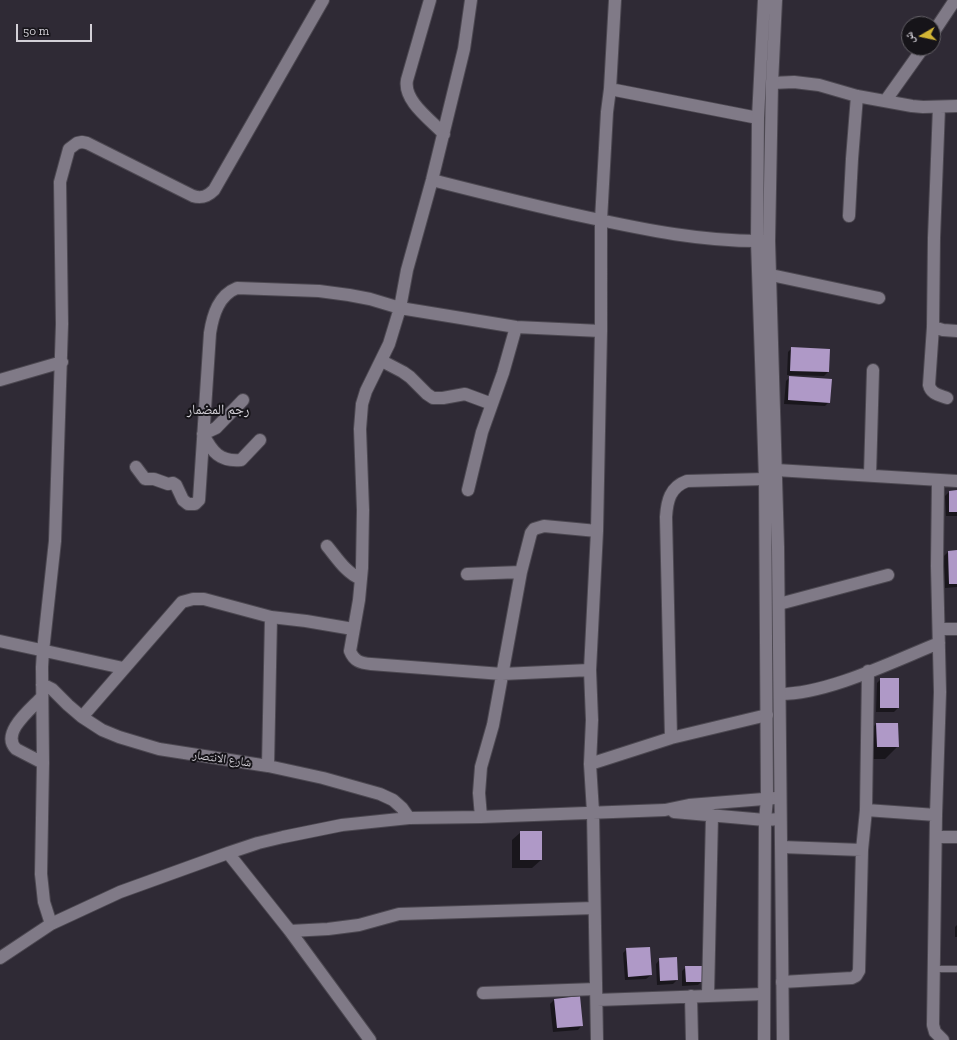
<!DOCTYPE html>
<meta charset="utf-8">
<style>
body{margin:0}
#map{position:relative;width:957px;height:1040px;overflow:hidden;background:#2f2a35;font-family:"Zilla Slab","Noto Naskh Arabic",serif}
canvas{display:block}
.north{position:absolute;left:901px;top:16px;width:40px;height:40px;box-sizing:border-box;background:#161419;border:1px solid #625f65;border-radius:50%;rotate:261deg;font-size:11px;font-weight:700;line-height:16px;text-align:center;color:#d3d0d7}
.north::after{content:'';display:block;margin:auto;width:14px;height:18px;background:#d3b635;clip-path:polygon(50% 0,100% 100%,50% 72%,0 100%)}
.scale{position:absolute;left:16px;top:24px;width:76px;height:18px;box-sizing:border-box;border:2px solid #d3d0d7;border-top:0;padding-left:5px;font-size:12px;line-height:14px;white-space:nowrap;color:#d3d0d7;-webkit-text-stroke:3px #161419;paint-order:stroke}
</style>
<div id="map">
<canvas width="957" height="1040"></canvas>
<div class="north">ش</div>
<div class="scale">50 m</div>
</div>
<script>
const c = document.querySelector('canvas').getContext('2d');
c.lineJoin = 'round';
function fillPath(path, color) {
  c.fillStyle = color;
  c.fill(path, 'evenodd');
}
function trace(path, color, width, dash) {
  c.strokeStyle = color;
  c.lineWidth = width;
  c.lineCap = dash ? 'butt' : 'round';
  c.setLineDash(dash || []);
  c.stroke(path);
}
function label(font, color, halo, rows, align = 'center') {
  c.font = font + ' "Zilla Slab","Noto Naskh Arabic",serif';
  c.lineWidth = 4;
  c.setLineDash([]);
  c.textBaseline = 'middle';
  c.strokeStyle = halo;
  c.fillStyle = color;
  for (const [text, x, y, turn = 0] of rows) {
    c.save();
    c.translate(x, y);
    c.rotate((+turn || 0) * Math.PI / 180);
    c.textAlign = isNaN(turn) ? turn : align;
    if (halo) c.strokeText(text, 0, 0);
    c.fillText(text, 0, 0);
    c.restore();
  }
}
const shadow = new Path2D(`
 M792 348 828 372 824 376 787 375 788 352Z
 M790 377 829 402 825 406 784 404 786 381Z
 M957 491V516H946L945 496 949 492Z
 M957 551V587L945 588 944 556 948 552Z
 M881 679 898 708 894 712H876L877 683Z
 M876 724 898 746 885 759H864L863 738Z
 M521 832 541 860 532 868H512V840Z
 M957 925V937H955V927Z
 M627 949 651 975 646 979 625 980 623 953Z
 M660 959H676L677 980 673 984 657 985 656 964Z
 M686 967 702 981 698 985 682 986V971Z
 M554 1000 582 1025 578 1030 553 1032 550 1004Z`);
const building = new Path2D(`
 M791 347 830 349 829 372 790 371Z
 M789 376 832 379 830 403 788 400Z
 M957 490V512H949V491Z
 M957 550V584H949L948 551Z
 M880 678H899V708H880Z
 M876 723H898L899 747H877Z
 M520 831H542V860H520Z
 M650 947 652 975 628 977 626 948Z
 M677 957 678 980 660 981 659 958Z
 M685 966H703V982H686Z
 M580 996 583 1026 557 1028 554 999Z`);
const lane = new Path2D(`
 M933 969H957`);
const street = new Path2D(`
 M430 0 407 80C403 101 431 120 444 134
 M471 0 464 49 432 180 407 270 400 308 389 344 366 391 362 404 360 429 363 510 362 568 359 600 350 651C354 661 360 663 371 664L502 674 590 670
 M933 33 955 0
 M772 83 794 82 819 85 857 96 912 106 923 107 957 106
 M610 89 758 118
 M886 100 923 48
 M939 107 934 238 933 327 929 385C931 394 939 395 947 398
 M432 180C483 193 534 206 586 217 646 230 704 242 766 241
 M849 216 852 159 857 96
 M771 275 879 298
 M933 327 943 330 957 331
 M382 361 403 372 410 377 427 394 433 398H443L465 394 492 404
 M0 380 62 362
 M243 400 216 428 203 434C212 452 220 462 241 460L260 440
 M136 467 145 479H154L168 484 173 483 176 485 183 500 188 504H195L199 500 210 333C213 314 219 295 237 288L319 291 349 295 370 299 400 308 516 327 601 331
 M776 470 957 481
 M870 475 873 370
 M938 480 937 566 940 692 936 815 933 1025 935 1032 943 1040
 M468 490 482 432 503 373 516 327
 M327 546C337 558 346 573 361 579
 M467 574 521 572
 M779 604 888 575
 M939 629H957
 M0 641 123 668
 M42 685 46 686 52 689 68 705 82 717 102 730 119 737 159 749 268 766 323 778 380 794 393 800 402 808 409 818
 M780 694C828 694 894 661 939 643
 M42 697C31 709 0 733 16 749L43 763
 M82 717 182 602 193 599H204L271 617 306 621 353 629
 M671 738 666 517C667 501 670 487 687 481L765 479
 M590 764 671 738 767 715
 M268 766 271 617
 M866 810 936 815
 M674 812 765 820 780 819
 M481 817 479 793 481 767 493 725 521 572 531 533 534 529 544 526 597 531
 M936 837H957
 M782 847 862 850
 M228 853 290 931 328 929 359 925 399 914 594 908
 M51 924 44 902 41 874 43 763 42 667 43 651 55 541 62 324 60 182 69 149 77 143 82 142 87 143 193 196C202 199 208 196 214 190L323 0
 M290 931 370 1040
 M0 958 51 924 120 892 228 853 258 843 283 837 342 825 409 818 481 817 665 810 689 805 776 798
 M782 982 852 978 856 976 859 971 862 850 866 810 868 671
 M483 993 596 989
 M708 995 712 815
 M691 996 692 1040
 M597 1000 764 994
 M597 1040 593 812 590 764 592 720 590 670 597 531 601 331V220L607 112 610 89 615 0`);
const secondary = new Path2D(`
 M764 0 758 118 757 241 765 479 767 799 765 820 764 1040
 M776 0 772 83 769 241 778 547 783 1040`);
const streetNames = [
 ["شارع الانتصار",222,759,8]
];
const quarterNames = [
 ["رجم المضمار",218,410]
];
fillPath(shadow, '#0007');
fillPath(building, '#af99c7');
trace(lane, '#4c4851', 8);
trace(street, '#4c4851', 14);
trace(secondary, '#4c4851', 14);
trace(lane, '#807a87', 6);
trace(street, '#807a87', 12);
trace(secondary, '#807a87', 12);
label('12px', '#d3d0d7', '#161419', streetNames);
label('14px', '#d3d0d7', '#161419', quarterNames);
</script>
